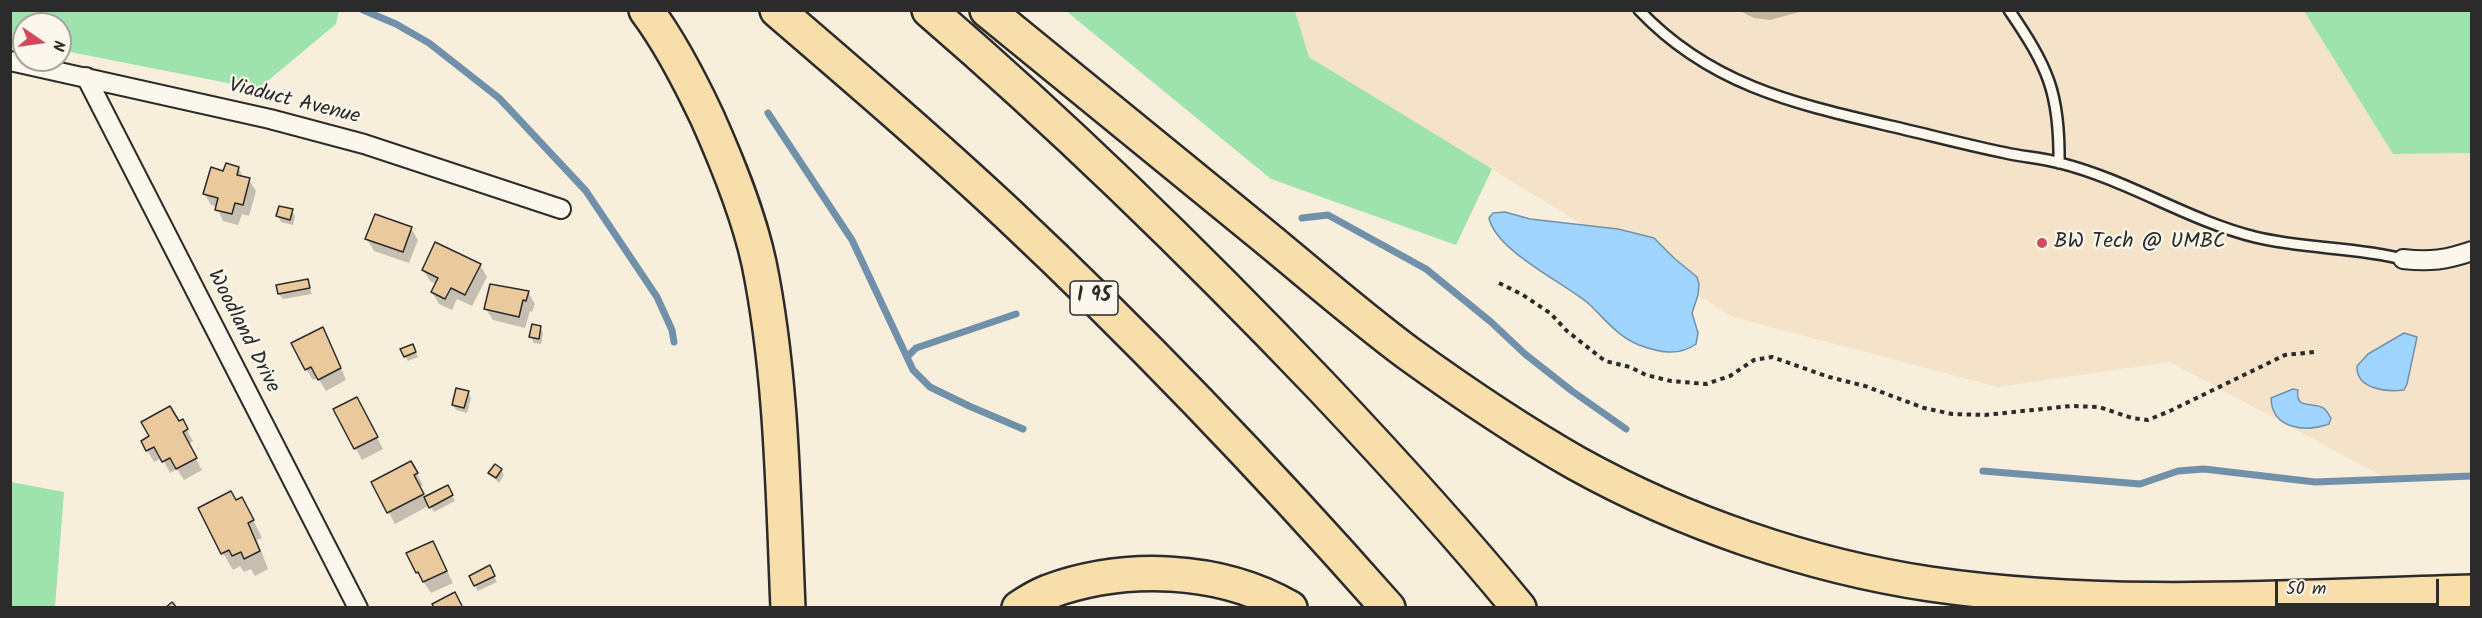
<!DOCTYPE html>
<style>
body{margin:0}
#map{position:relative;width:2482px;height:618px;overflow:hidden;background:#f8eedc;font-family:Kalam,sans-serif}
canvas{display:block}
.frame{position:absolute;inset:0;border:12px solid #2b2b2b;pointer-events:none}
.north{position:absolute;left:12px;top:12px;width:60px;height:60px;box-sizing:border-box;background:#fbf7ec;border:2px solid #a8a59f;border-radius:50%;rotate:103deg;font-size:16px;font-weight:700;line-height:24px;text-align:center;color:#2b2b2b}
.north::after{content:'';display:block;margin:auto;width:21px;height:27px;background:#d1495b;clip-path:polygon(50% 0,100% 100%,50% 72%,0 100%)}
.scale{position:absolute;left:2275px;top:579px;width:164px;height:27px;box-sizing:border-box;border:3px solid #2b2b2b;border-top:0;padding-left:8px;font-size:18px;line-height:21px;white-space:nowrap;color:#2b2b2b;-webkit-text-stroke:4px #fbf7ec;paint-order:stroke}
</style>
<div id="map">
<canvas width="2482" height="618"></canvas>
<div class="frame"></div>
<div class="north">N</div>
<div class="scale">50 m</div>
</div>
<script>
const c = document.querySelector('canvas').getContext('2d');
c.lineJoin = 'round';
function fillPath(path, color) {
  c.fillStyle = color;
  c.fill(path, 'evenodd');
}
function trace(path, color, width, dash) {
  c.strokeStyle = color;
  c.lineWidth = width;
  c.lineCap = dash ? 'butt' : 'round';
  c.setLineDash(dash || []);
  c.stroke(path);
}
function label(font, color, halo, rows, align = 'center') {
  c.font = font + ' Kalam,sans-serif';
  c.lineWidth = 4.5;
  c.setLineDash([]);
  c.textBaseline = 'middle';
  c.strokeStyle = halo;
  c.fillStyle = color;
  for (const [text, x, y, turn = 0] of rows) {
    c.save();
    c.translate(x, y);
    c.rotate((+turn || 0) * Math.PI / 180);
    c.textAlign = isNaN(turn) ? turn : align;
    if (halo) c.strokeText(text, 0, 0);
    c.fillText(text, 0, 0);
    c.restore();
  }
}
const built = new Path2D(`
 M1295 11H2304L2393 154 2471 153V480L2393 482 2170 362 1998 387 1733 317 1309 57Z`);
const green = new Path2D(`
 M10 11 11 10 339 11 336 24 258 89 60 50V24H24V43L11 41Z
 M1066 11H1295L1309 57 1492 169 1456 245 1271 179Z
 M2304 11H2471V153L2393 154Z
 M11 482 64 492 55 607H11Z`);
const water = new Path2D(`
 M1505 212 1530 219 1618 229 1654 238 1675 259 1697 277 1699 284 1698 295 1692 313 1698 333 1696 344C1678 357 1658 352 1639 345 1618 337 1604 318 1589 304 1563 282 1496 251 1489 218L1493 213Z
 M2404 333 2417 337 2407 384 2404 390C2388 392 2356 390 2357 366L2368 354Z
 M2293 389 2298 390C2295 409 2310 402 2321 407 2326 408 2328 414 2331 418L2329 424C2306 432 2272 430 2271 398Z`);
const shadow = new Path2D(`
 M1738 10H1807L1770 20 1754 18Z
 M238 168 244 178 249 180 256 191 249 216 242 214 238 225 223 221 217 207 211 205 204 193 224 173Z
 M292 211 295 216 293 225 281 222 278 216Z
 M411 228 418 240 409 263 374 251 367 239Z
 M480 265 487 277 472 306 457 299 452 310 439 304 432 292 436 284 430 281 423 270Z
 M307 281 312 294 283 299 279 294Z
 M528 292 535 304 532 312 530 311 525 328 493 320 486 309Z
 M540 327 543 333 541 344 534 343 531 337Z
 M329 340 346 380 326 391 318 378 313 380 306 369Z
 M415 351 418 357 408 361 405 356Z
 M468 392 471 398 467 413 456 410 453 405Z
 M335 410 363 411 383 449 362 460Z
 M182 421 193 441 188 444 202 470 184 480 177 469 170 473 162 458 154 462 147 450Z
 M411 463 423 485 419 487 425 498 447 487 455 501 434 512 430 505 395 524 373 483Z
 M501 470 504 475 499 483 490 473Z
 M236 502 251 516 262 538 257 540 268 569 255 576 251 569 244 572 240 566 233 570 223 553Z
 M439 554 453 583 431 593 417 572Z
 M489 567 497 582 478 591 471 576Z`);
const stream = new Path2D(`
 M363 10 396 24 429 43 499 98 586 191 657 297 672 330 674 342
 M768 113 852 240 913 370 930 387 969 406 1023 429
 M1302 218 1328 215 1426 269 1491 322 1525 354 1572 391 1626 429
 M908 356 916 348 1016 314
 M1983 471 2140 484 2178 471 2204 469 2315 482 2472 476`);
const building = new Path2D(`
 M226 163 239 167 237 175 250 178 243 205 235 203 232 214 215 210 218 198 203 194 211 167 223 171Z
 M279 206 293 209 290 220 276 216Z
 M375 214 412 227 403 252 365 239Z
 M435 242 481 264 465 295 451 288 445 299 431 292 438 278 422 270Z
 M308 279 310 288 278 294 276 285Z
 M490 284 529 291 526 301 523 300 519 317 484 309Z
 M532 324 541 326 539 339 529 337Z
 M323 327 341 368 318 380 311 367 305 370 291 343Z
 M413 344 416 352 404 357 400 349Z
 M456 388 469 391 464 408 452 405Z
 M357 397 378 437 354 449 333 409Z
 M170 406 179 421 183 419 188 429 183 432 197 458 176 469 170 458 162 462 154 447 146 451 141 441 149 436 141 422Z
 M411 461 418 473 414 475 424 494 387 513 371 482Z
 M495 464 502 469 496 478 488 473Z
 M448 485 453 495 429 508 424 497Z
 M231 491 236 500 242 497 254 520 248 523 260 551 244 559 241 552 232 556 229 550 221 554 198 508Z
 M433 541 447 571 423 582 418 572 416 573 406 553Z
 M490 565 495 576 474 586 469 576Z
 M455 592 463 608H434L432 604Z
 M172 602 177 608H165Z`);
const path = new Path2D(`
 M1499 283 1523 295 1550 313 1567 331 1605 361 1630 367 1646 375 1671 381 1706 384 1730 376 1754 360 1772 357 1829 377 1865 386 1924 408 1952 414 1985 415 2071 406 2099 407 2132 418 2148 420 2172 410 2285 355 2314 352`);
const lane = new Path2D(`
 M1639 10C1709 84 1792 103 1886 125 1926 134 1966 145 2006 153 2024 157 2042 158 2060 163 2128 180 2187 220 2255 237 2304 249 2355 247 2403 259
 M2009 10C2048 67 2060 93 2059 163`);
const street = new Path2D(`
 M10 61 270 119 364 144 561 209
 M86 77 358 608
 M2403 259C2430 262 2446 260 2472 251`);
const highway = new Path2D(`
 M646 10C670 42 690 81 707 117 728 164 748 213 759 263 782 376 783 493 788 608
 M777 10C855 77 933 144 1008 214 1141 339 1267 471 1388 608
 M929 10C1067 129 1197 256 1322 387 1390 459 1456 531 1519 608
 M987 10C1078 84 1168 158 1259 232 1308 272 1357 315 1408 353 1462 392 1518 430 1576 463 1682 522 1809 566 1930 584 2109 610 2291 597 2472 592
 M1019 608C1028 602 1038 596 1048 592 1124 564 1219 567 1290 608`);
const markers = [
 [2042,243,6,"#d1495b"]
];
const shields = [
 [1094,298,48]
];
const shieldNames = [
 ["I 95",1094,298]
];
const streetNames = [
 ["Viaduct Avenue",294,103,14],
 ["Woodland Drive",242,332,63]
];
const poiNames = [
 ["BW Tech @ UMBC",2054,243]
];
fillPath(built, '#f4e3c9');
fillPath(green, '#9ee2ad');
fillPath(water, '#a0d5ff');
trace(water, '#7191aa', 1.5);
fillPath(shadow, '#0003');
trace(stream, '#7191aa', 7);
fillPath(building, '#eac99c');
trace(building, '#2b2b2b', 1.5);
trace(lane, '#2b2b2b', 14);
trace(street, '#2b2b2b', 22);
trace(highway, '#2b2b2b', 38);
trace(path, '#2b2b2b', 4, [4.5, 4.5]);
trace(lane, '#fbf7ec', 9);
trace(street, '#fbf7ec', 18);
trace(highway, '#f8deab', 33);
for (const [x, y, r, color] of markers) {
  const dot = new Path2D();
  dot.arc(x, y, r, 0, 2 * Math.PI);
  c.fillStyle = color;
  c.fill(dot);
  trace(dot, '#fbf7ec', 2);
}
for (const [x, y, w] of shields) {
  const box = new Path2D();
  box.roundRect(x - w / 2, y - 17, w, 34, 4.5);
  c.fillStyle = '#fbf7ec';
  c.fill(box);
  trace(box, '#2b2b2b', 1.5);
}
label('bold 20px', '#2b2b2b', null, shieldNames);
label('21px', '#2b2b2b', '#fbf7ec', streetNames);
label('21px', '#2b2b2b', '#fbf7ec', poiNames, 'left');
</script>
